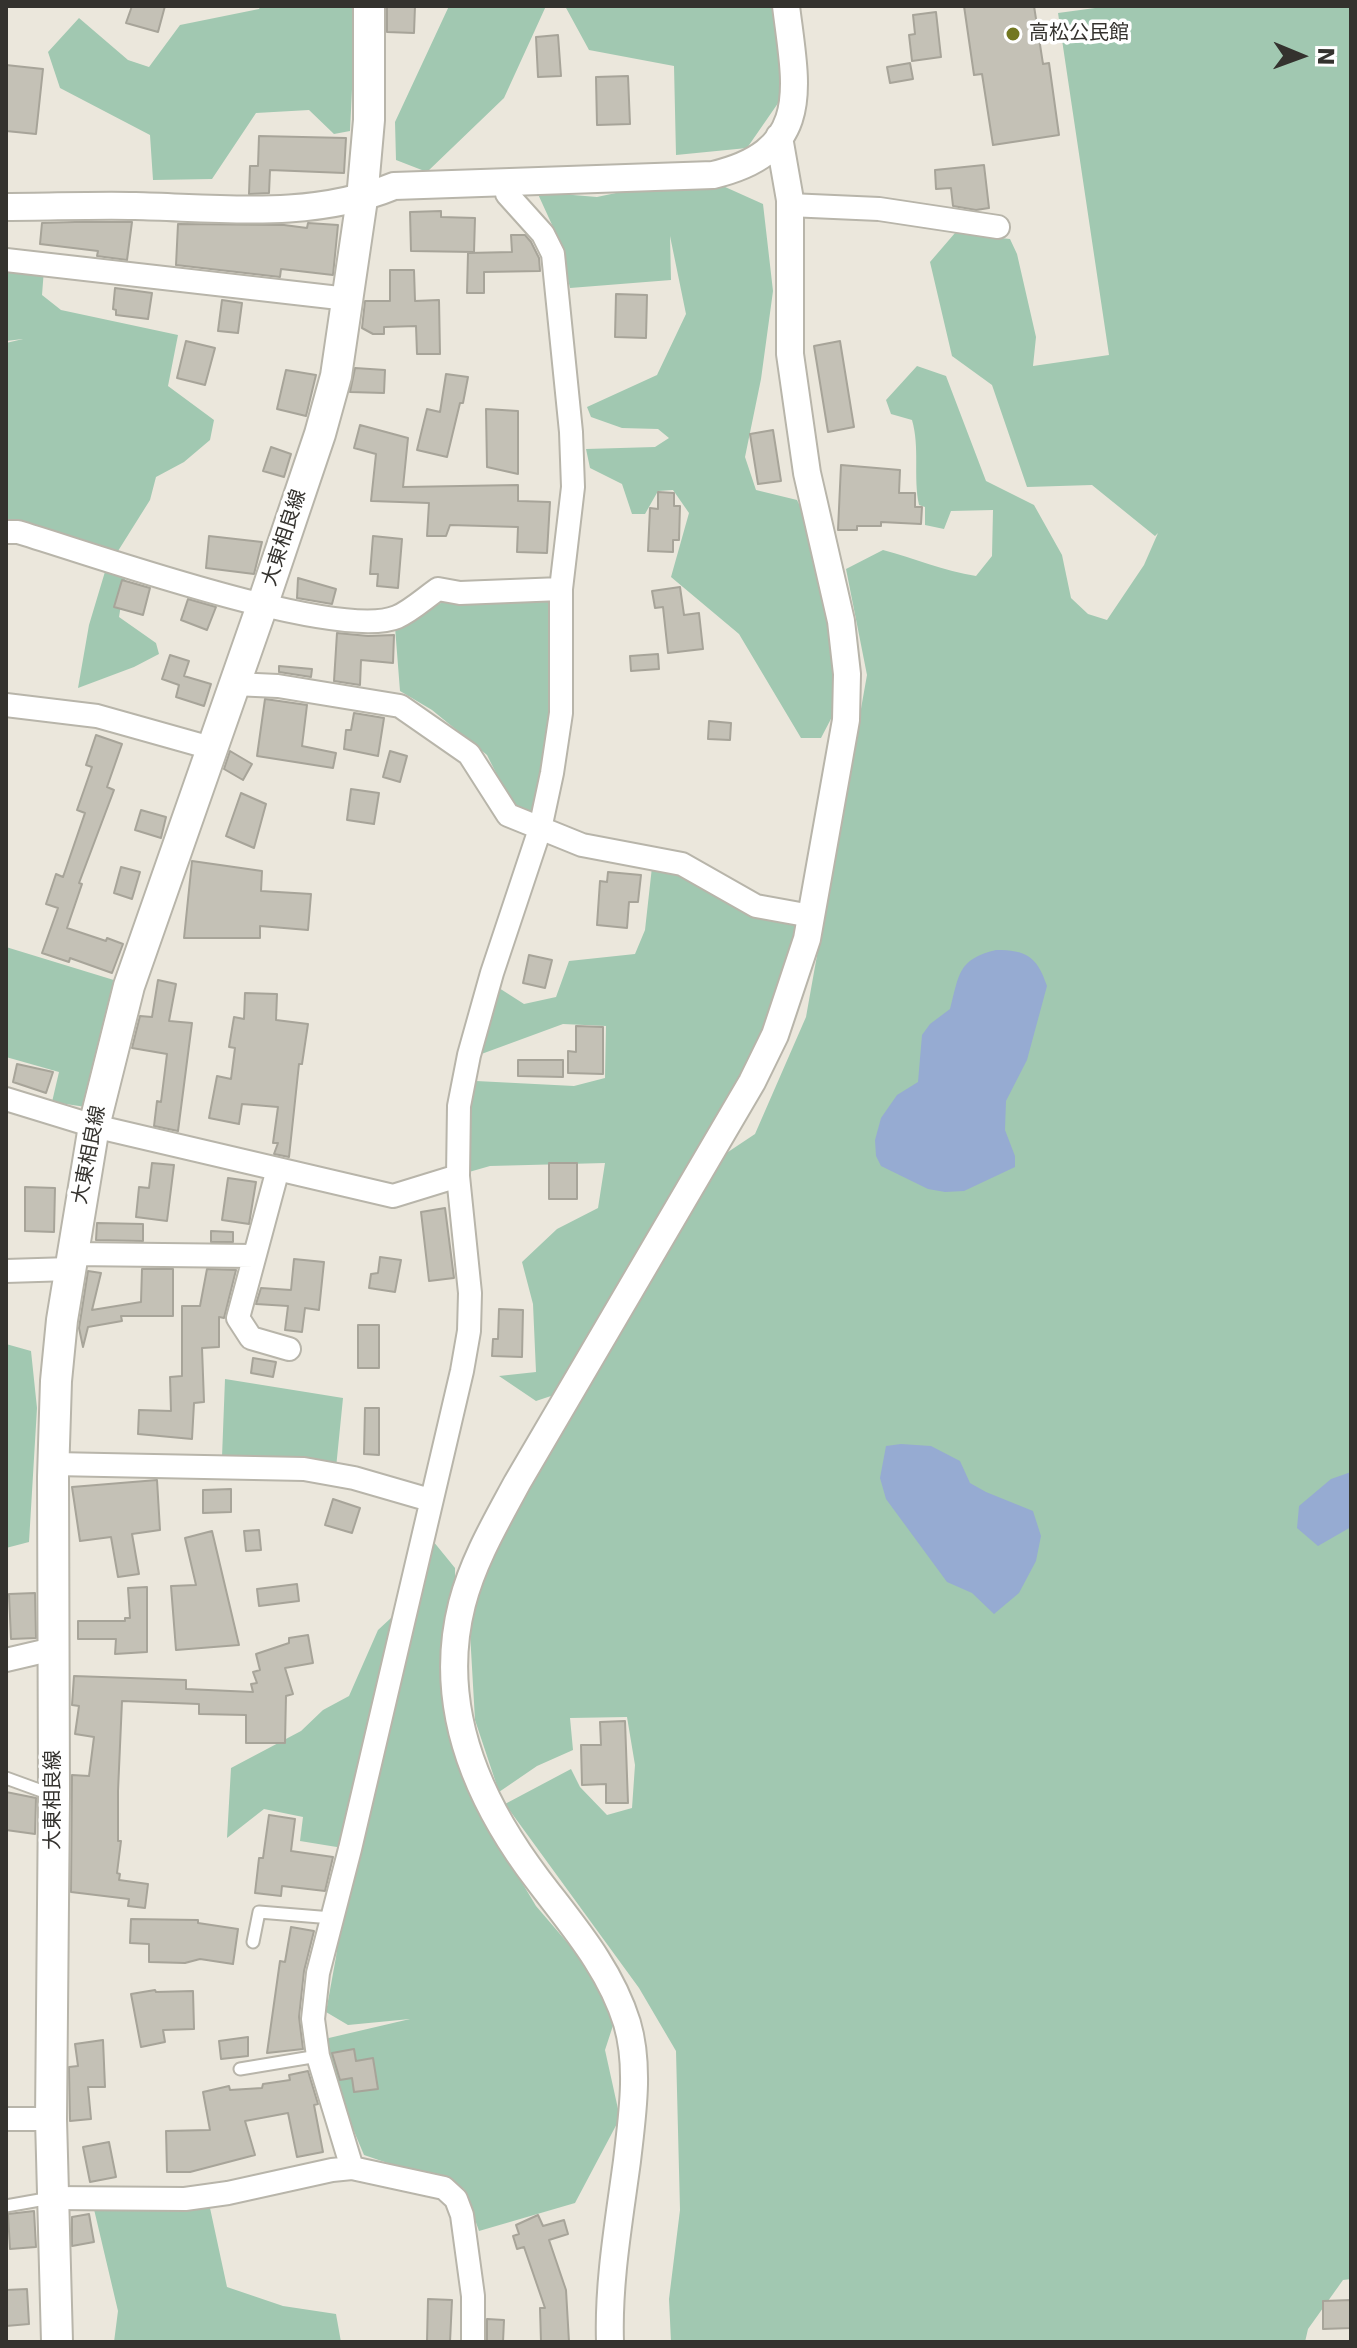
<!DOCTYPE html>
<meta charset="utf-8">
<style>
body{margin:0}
#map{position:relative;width:1357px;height:2348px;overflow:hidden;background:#ebe7dc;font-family:"DejaVu Sans",sans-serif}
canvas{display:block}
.frame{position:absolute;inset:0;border:8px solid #34322e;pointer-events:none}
.north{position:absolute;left:1261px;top:16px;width:80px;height:80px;-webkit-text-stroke:6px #fff;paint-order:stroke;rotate:91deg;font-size:22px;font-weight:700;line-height:32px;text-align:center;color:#34322e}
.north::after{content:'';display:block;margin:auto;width:28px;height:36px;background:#34322e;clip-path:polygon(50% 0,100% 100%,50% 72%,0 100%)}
</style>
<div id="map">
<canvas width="1357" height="2348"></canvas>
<div class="frame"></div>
<div class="north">N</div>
</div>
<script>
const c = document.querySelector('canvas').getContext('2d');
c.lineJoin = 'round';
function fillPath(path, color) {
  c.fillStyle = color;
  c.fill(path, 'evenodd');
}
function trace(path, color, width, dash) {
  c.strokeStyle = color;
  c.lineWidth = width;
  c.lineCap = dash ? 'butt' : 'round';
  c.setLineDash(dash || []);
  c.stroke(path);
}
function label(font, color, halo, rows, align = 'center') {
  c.font = font + ' "DejaVu Sans","Noto Sans JP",sans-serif';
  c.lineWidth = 7;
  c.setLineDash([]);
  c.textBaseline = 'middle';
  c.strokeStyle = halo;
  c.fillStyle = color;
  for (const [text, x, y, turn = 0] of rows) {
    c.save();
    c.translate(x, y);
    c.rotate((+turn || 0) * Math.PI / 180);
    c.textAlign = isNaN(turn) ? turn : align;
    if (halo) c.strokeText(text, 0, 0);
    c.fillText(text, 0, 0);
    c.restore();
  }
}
const green = new Path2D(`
 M261 6H356L350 131 334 134 309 110 256 113 212 179 153 180 150 135 60 88 48 52 79 18 128 60 149 67 180 25 259 9Z
 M449 6H546L504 98 427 172 396 160 395 122Z
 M565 6H772L783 96 747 148 676 155 674 66 589 50Z
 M1110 6H1351V2279L1343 2280 1308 2329 1305 2342H671L669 2299 680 2210 676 2051 639 1988 505 1804 571 1769 580 1787 607 1815 632 1808 635 1765 627 1717 570 1718 573 1750 537 1766 499 1792 475 1720 469 1615 493 1540 560 1393 536 1401 499 1376 536 1372 533 1304 522 1262 557 1229 598 1208 605 1163 490 1166 462 1174 467 1123 476 1081 574 1086 605 1078 606 1026 563 1024 476 1056 499 988 524 1004 556 997 569 961 635 954 645 930 653 858 808 918 760 1055 701 1170 755 1134 806 1017 867 675 846 569 883 550C914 558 944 571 976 576L992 556 993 510 951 511 944 529 925 525V507L919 505C913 476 920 448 912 420L891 414 886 400 917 366 946 376 986 481 1034 505 1062 555 1071 598 1088 614 1107 620 1144 565 1158 533 1155 536 1092 485 1027 487 992 385 952 356 930 262 955 233 1010 239 1017 254 1036 337 1033 366 1109 355 1058 13Z
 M714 182 763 204 773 291 761 379 745 457 756 490 797 500 811 528 826 588 834 667 833 715 821 738H801L739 634 671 577 689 513 673 490 658 491 645 514H632L622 484 590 468 586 449 655 447 669 438 658 429 622 428 591 417 587 407 657 375 686 314 670 236 671 280 570 288 559 240 537 192 597 197 635 189Z
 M6 265 44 269 42 295 61 310 178 335 168 386 214 420 210 440 184 462 156 477 150 500 118 551 6 522V343L23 339 6 341Z
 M107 565 126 574 119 617 156 643 159 654 134 667 78 688 89 625Z
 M561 589 556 710 536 815 523 813 511 803 487 755 432 710 400 691 395 627 454 596Z
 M6 947 117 981 86 1107 52 1102 59 1072 6 1057Z
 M6 1344 31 1351 37 1408 29 1542 6 1548Z
 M225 1379 343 1398 336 1468 222 1457Z
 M433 1541 455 1568V1683L470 1796 536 1906 620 2004 605 2050 620 2118 575 2203 479 2231 464 2189 364 2155 316 2041 410 2019 348 2025 326 2012 336 1957 349 1849 300 1841 303 1817 264 1809 227 1838 231 1768 301 1731 323 1710 349 1696 378 1630 418 1593Z
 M212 2204 210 2208 227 2287 283 2306 336 2314 341 2342H114L118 2311 93 2205Z`);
const water = new Path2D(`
 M996 950C1026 950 1037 956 1047 986L1027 1060 1006 1101 1005 1130 1015 1156V1167L964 1191 945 1192 928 1189 881 1166 876 1156 875 1140 881 1118 897 1095 918 1082 922 1035 930 1024 950 1009C959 976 957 959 996 950Z
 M901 1444 931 1446 960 1461 970 1483 986 1492 1033 1511 1041 1536 1036 1561 1019 1593 994 1614 972 1593 947 1582 886 1499 880 1478 886 1446Z
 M1351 1472V1527L1318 1546 1297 1528 1299 1506 1331 1479Z`);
const building = new Path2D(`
 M132 6H165L158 32 126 23Z
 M387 6H415L414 33 387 32Z
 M964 6H1034L1043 64 1049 63 1059 135 993 145 982 74 974 75Z
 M936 12 941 57 912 61 909 35 915 34 913 15Z
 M558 35 561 76 538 77 536 37Z
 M910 63 913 79 890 83 887 67Z
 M6 65 43 69 36 134 6 131Z
 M628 76 630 124 597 125 596 77Z
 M259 136 346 138 344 173 270 170 269 193 249 194 250 166H258Z
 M984 165 989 208 976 210 953 206 951 188 936 189 935 170Z
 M441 211V217L475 218 474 252 411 251 410 212Z
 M75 222H132L127 260 97 256 98 251 40 244 42 223Z
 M308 223 338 225 333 275 281 269 280 277 176 265 178 224 284 225 307 228Z
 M511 235H525L531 242 539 258 540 271 484 272V293H467L468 253 512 252Z
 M390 270H414L415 301 439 300 440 354H417L416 326 384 327V334H373L362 328 365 301H390Z
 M115 288 152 293 148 319 116 315V310L113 309Z
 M616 294 647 295 646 338 615 337Z
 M222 300 242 303 238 333 218 331Z
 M186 341 215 348 205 385 177 378Z
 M840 341 854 427 828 432 814 346Z
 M355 368 385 370 384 393 350 392Z
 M286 370 316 375 306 416 277 409Z
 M446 374 468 377 463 403H460L447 457 417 450 427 409 440 412Z
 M486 409 518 411V474L487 467Z
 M360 425 408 438 403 487 518 485V501L550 502 547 553 517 552 518 527 450 525 446 536H427L429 503 371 501 376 454 354 448Z
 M773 430 781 481 758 484 750 434Z
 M271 447 291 454 284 477 263 471Z
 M841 465 900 470 899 493H915V507H922L921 524 881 522V526H857V530H838Z
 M658 492 674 493V506H680L679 540H673V552L648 551 650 508 658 509Z
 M209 536 262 542 254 574 206 568Z
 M373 536 402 539 398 588 377 586 378 574H370Z
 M298 578 336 589 332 604 297 598Z
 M122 580 150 588 143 615 114 607Z
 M680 587 684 615 699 613 703 649 668 653 663 607 655 608 652 591Z
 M188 599 216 607 207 630 181 620Z
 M337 633 368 636 394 635 393 663 361 660 360 685 334 681Z
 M658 654 659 669 631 671 630 656Z
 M170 655 189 661 184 676 211 684 204 706 176 697 179 685 162 679Z
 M279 666 312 669 311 677 279 672Z
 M265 699 307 705 302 746 336 753 333 768 257 756Z
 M354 713 384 718 378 756 344 749 346 730H351Z
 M709 721 731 723 730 740 708 739Z
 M96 735 122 744 107 787 114 790 79 883 82 884 67 928 106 941 107 938 123 944 112 973 70 958 69 962 42 953 58 908 46 904 56 874 63 877 85 813 77 810 92 767 86 765Z
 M230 751 252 764 243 780 224 769Z
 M390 751 407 756 400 782 383 777Z
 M351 789 379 793 374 824 347 820Z
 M241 793 266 804 254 848 226 836Z
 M141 810 166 817 161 838 135 830Z
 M192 861 262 871 261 891 311 894 308 930 260 926V938H184Z
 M121 867 140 872 132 899 114 893Z
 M608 872 641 875 638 902H629L627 928 597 925 600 881 607 882Z
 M529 955 552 960 545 988 523 983Z
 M158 980 176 984 169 1021 192 1023 178 1131 154 1126 157 1101 161 1102 167 1054 132 1048 140 1016 152 1017Z
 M245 993 277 994 276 1020 308 1024 302 1064H299L289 1157 274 1154 278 1143H273L278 1107 242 1104 239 1124 209 1118 217 1076 231 1079 235 1048 229 1047 234 1017 244 1019Z
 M576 1026 603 1027V1074L568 1073V1051L576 1052Z
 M518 1060H563V1077L518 1076Z
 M17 1064 53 1072 46 1093 13 1082Z
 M152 1163 174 1165 167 1221 136 1217 139 1187 149 1188Z
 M549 1163H577V1199H549Z
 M228 1178 256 1182 249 1224 222 1220Z
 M25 1187 55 1188 54 1232 25 1231Z
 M445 1208 454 1278 429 1281 421 1212Z
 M97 1223 143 1224V1241L96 1240Z
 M211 1231 233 1232V1242H211Z
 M380 1257 401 1260 395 1292 369 1288 371 1274 378 1273Z
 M294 1259 324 1262 319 1310 305 1308 302 1332 285 1330 288 1306 256 1304 261 1288 291 1290Z
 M142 1269H173V1316H121L122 1321 88 1327 83 1347 79 1328 88 1271 101 1273 92 1310 141 1302Z
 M207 1269 236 1270 224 1318 219 1317V1347L202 1348 204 1402 194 1403 192 1439 138 1434 139 1410 171 1411 170 1377 182 1376V1306H200Z
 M499 1309 523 1310 522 1357 492 1356 493 1339H498Z
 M358 1325H379V1368H358Z
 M253 1358 276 1362 273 1377 251 1373Z
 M365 1408H379V1455L364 1454Z
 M157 1480 160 1530 132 1534 139 1574 118 1577 111 1537 80 1541 72 1487Z
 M231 1489V1512L203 1513V1490Z
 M333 1499 360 1508 352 1533 325 1525Z
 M259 1530 261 1550 246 1551 244 1531Z
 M212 1531 239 1645 176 1650 171 1586 196 1585 185 1538Z
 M297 1584 299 1601 259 1606 257 1589Z
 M147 1587V1652L115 1654 116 1639H78V1621H125V1618H130L128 1588Z
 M35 1593 36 1638 11 1639 9 1594Z
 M308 1635 313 1663 285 1668 293 1694 286 1696 285 1743H246V1715L199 1714V1704L122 1701 118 1791V1841H121L117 1873 120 1874 119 1880 148 1884 145 1908 128 1906 129 1899 71 1892 72 1775 89 1776 94 1737 75 1734 79 1706 72 1705 74 1676 186 1680V1689L253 1692 251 1684 257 1683 253 1672 260 1670 256 1654 289 1643V1638Z
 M625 1721 628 1803H606V1784L582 1785 581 1745H601L600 1722Z
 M6 1792 36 1798 35 1834 6 1830Z
 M269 1815 295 1819 291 1851 333 1857 325 1891 282 1886 281 1896 255 1893 259 1858H263Z
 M131 1919 198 1920V1923L238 1929 233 1964 200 1959 185 1963 149 1962V1944L130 1943Z
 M291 1927 314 1931 304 1971 299 2017 303 2049 267 2053 280 1961 285 1962Z
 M155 1990 156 1992 193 1991 194 2029 163 2030 165 2042 141 2047 131 1994Z
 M248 2037V2056L221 2059 219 2041Z
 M103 2040 105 2087H88L91 2119 70 2121 69 2067 78 2066 75 2044Z
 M354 2049 356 2061 373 2058 378 2089 354 2092 352 2078 340 2080 332 2053Z
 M308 2071 318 2104 314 2105 323 2152 297 2157 288 2113 245 2121 255 2155 190 2172H167L166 2131 210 2130 203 2092 229 2086 230 2090 262 2088 263 2084 290 2080 289 2075Z
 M109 2142 116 2177 90 2182 83 2147Z
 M34 2211 36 2247 10 2249 8 2214Z
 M89 2214 94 2242 72 2246V2217Z
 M538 2215 543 2226 564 2220 568 2234 549 2240 566 2290 569 2342H541L540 2308H545L524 2247 517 2249 513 2236 519 2234 516 2225Z
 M27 2289 29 2324 6 2326V2290Z
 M428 2299 452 2300 450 2342H427Z
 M1351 2300V2328L1323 2329V2301Z
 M487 2319 504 2320 503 2342H487Z`);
const service = new Path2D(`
 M6 1778 50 1794
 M253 1942 259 1912 332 1918
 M240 2069 318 2056
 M6 2206 51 2198`);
const minor = new Path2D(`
 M789 205 879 209 998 227
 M6 260 348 299
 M6 532H18C89 553 338 642 397 617 411 611 425 598 438 589L460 593 561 589
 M234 684 278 686 400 706 469 754 508 815 582 845 682 864 756 906 811 916
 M6 705 97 716 211 748
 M6 1099 94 1126 393 1196 458 1176
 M278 1169 238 1318 251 1338 289 1349
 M72 1254 254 1256
 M6 1271 70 1269
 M54 1464 304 1469 354 1478 430 1500
 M6 1660 53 1649
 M6 2119H51
 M352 2168 318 2056 313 2019 318 1973 350 1849 462 1371 469 1331 470 1293 458 1176 459 1106 469 1055 492 973 540 829 552 773 561 713V589L573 487 571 432 553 254 543 234 507 194 506 182
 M52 2198 185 2199 228 2193 332 2170 352 2168 444 2188 456 2199 462 2215 473 2296V2342`);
const tertiary = new Path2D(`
 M6 207C49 207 92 205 135 206 222 208 311 220 394 186L713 175C814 151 796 87 786 6
 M610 2342C608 2282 619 2221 627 2161 632 2117 640 2067 627 2023 610 1968 572 1925 538 1880 477 1800 436 1706 462 1604 473 1561 496 1522 517 1483L752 1082 775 1035 807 939 846 720 847 674 841 621 807 473 790 354V200L779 137`);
const secondary = new Path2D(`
 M57 2342 51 2119 54 1796 53 1477 56 1381 62 1320 94 1126 129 986 262 606 320 434 336 376 362 199 369 120V6`);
const markers = [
 [1013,34,8,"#727720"]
];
const poiNames = [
 ["高松公民館",1029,34]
];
const streetNames = [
 ["大東相良線",285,538,-72],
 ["大東相良線",90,1155,-79],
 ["大東相良線",54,1800,-90]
];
fillPath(green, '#a1c8b1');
fillPath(water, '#96abd2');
fillPath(building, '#c4c1b6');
trace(building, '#a7a499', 2);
trace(service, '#b8b5aa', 15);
trace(minor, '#b8b5aa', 26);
trace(tertiary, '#b8b5aa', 30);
trace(secondary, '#b8b5aa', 34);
trace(service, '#fff', 11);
trace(minor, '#fff', 22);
trace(tertiary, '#fff', 26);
trace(secondary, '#fff', 30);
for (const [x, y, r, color] of markers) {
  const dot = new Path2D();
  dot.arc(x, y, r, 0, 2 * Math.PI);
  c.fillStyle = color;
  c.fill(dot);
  trace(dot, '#fff', 3);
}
label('20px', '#34322e', '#fff', poiNames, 'left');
label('20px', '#34322e', '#fff', streetNames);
</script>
